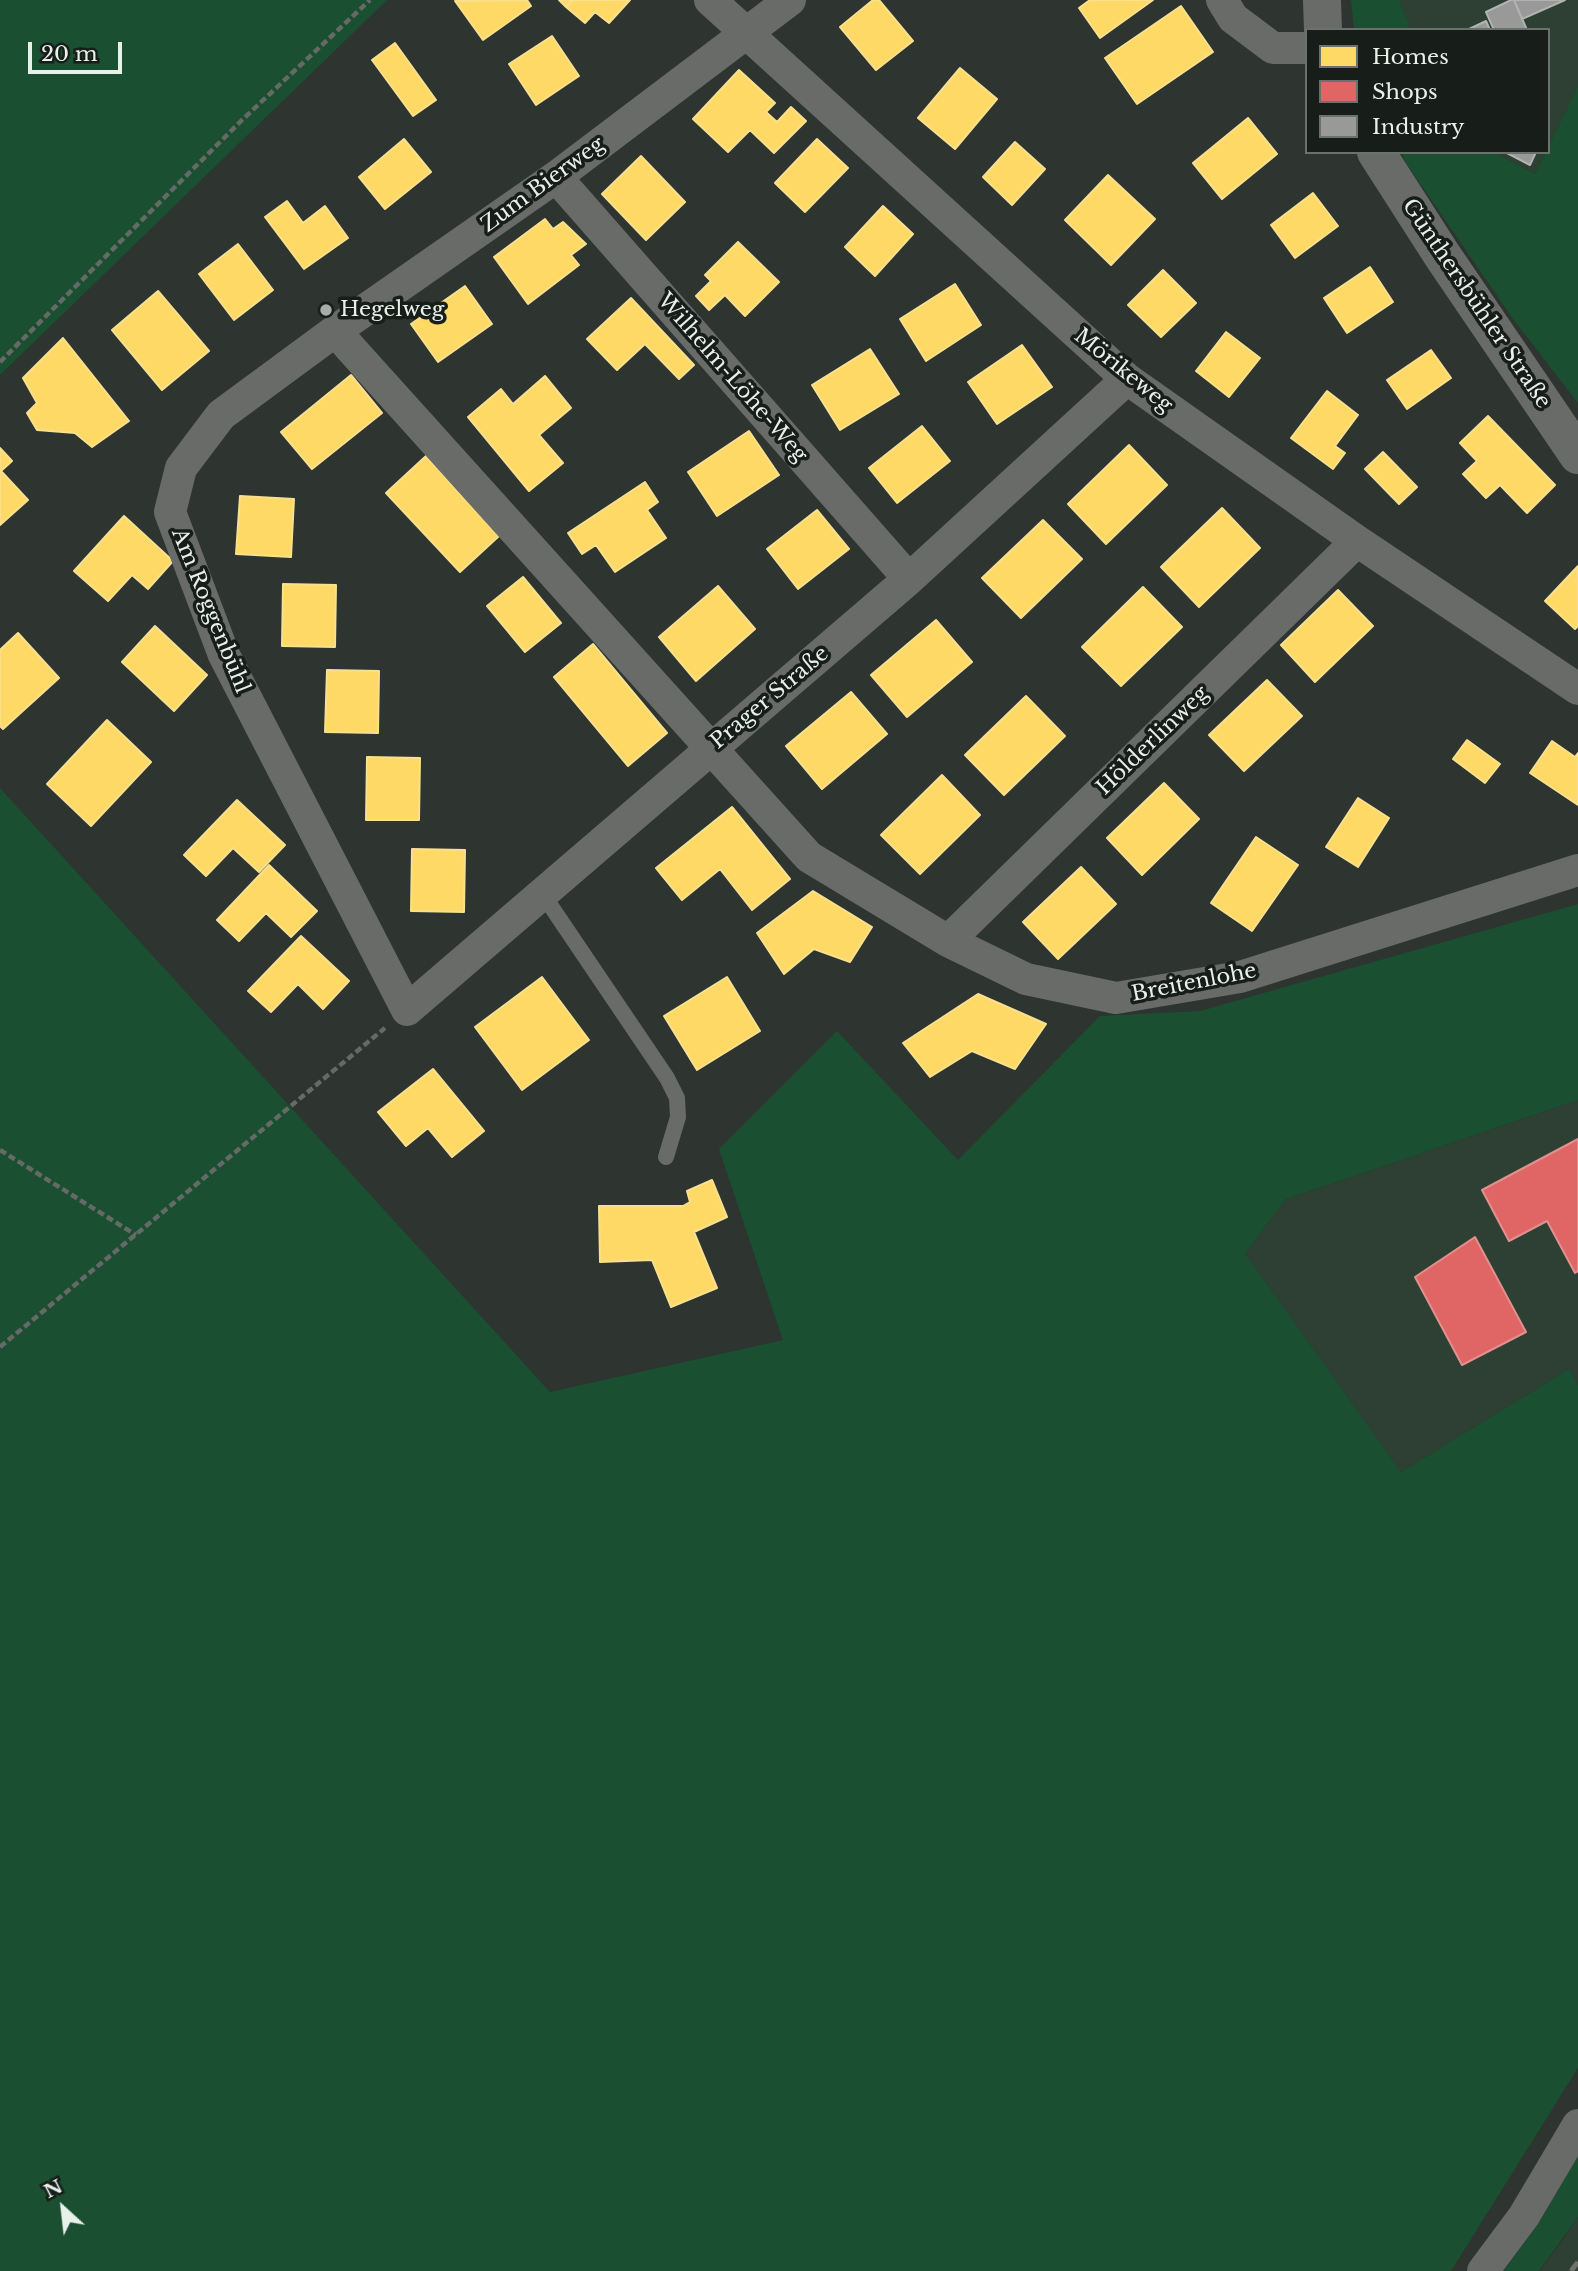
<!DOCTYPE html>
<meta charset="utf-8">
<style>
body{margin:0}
#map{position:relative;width:1578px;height:2271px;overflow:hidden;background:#2e342f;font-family:"Libre Baskerville",serif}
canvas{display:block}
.legend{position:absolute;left:1305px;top:28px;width:245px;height:126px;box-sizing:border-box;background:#171d19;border:2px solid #6b716d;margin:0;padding:9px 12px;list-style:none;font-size:21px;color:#e8f0ea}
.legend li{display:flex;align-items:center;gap:14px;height:35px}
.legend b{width:35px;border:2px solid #6b716d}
.north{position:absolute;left:28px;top:2173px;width:70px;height:70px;-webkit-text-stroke:5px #171d19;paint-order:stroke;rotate:333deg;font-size:19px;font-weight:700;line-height:28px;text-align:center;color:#e8f0ea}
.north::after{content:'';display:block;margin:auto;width:24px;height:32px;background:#e8f0ea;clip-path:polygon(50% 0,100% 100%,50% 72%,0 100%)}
.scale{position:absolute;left:28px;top:42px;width:94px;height:32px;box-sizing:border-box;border:4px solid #e8f0ea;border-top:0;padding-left:9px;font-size:21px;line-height:24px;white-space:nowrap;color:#e8f0ea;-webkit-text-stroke:5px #171d19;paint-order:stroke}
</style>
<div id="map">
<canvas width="1578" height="2271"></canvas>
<ul class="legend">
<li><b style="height:19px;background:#ffd966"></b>Homes</li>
<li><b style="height:19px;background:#e06666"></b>Shops</li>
<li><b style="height:19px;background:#999"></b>Industry</li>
</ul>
<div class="north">N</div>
<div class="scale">20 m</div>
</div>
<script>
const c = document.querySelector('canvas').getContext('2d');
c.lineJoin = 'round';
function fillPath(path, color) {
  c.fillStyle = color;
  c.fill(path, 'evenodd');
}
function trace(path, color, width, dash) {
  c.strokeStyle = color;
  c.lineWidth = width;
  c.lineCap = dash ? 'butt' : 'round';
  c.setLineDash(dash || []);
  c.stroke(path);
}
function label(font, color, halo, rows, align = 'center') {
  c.font = font + ' "Libre Baskerville",serif';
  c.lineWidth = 7;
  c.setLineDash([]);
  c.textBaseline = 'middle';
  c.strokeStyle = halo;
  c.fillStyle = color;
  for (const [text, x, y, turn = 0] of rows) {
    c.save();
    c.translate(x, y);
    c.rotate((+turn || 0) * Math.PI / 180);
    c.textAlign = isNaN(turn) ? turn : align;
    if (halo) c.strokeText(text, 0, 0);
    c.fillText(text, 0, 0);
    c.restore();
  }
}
const built = new Path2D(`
 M1399 0H1578V86L1548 147V30H1411Z
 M1494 152H1546L1535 174Z
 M1578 1100V1385L1569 1369 1401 1472 1245 1253 1286 1199Z
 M1578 2217V2271H1540L1562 2241Z`);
const green = new Path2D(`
 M0 0H387L0 375Z
 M1351 0H1399L1411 30H1354Z
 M1578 86V403L1513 319 1406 163 1401 152H1494L1535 174 1546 152H1548V147Z
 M0 788 550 1392 783 1340 719 1149 837 1031 958 1160 1100 1016 1200 1011 1578 904V1100L1286 1199 1245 1253 1401 1472 1569 1369 1578 1385V2068L1451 2271H0Z
 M1578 2156V2217L1539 2271H1504L1542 2218Z`);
const homes = new Path2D(`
 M527 0 531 6 483 40 455 1Z
 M559 0H573L566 7Z
 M573 0H630L609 23 595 12 585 23 566 7Z
 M873 0H879L913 41 876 70 840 27Z
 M1090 0H1153L1100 38 1079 8Z
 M1181 6 1213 52 1137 104 1105 58Z
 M552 36 579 76 536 105 509 64Z
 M395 43 436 100 413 116 372 60Z
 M960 68 997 99 955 149 918 118Z
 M739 70 775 103 766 112 777 122 791 107 806 121 774 153 750 130 728 152 693 119Z
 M1248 118 1277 154 1222 199 1193 163Z
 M404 139 431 172 385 209 359 177Z
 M817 139 848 168 805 212 775 183Z
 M1015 142 1045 169 1012 205 983 177Z
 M641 156 685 202 646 240 602 194Z
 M1108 175 1155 219 1111 265 1065 220Z
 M1313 193 1338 226 1295 258 1271 225Z
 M287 201 303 223 325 206 348 238 304 269 265 217Z
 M883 206 913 234 875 276 845 247Z
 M545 219 553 229 563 222 586 244 571 255 579 265 528 304 494 257Z
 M738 242 779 282 745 316 725 295 709 310 696 296 711 281 705 275Z
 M238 244 273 290 234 320 199 274Z
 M1370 267 1393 302 1347 333 1324 298Z
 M1163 270 1196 303 1161 337 1128 305Z
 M955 284 981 325 926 361 900 319Z
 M465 286 492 324 438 362 411 324Z
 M158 291 209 351 162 390 112 330Z
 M631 298 694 365 679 379 645 344 617 370 587 339Z
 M1226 332 1260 358 1229 397 1196 371Z
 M63 338 129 421 92 447 75 433 37 430 27 413 37 403 23 378Z
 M1022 345 1052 387 997 424 968 382Z
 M870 349 899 394 840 430 812 385Z
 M1431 350 1451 378 1407 409 1387 380Z
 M351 375 382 413 312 469 281 432Z
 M545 376 571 408 539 435 563 463 529 491 468 417 501 389 513 404Z
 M1327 391 1358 415 1335 446 1345 453 1333 469 1291 438Z
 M1488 416 1555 485 1527 513 1500 485 1486 498 1463 474 1477 461 1460 443Z
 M922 426 950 461 897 503 869 468Z
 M749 431 779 475 717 516 688 472Z
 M1129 445 1167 485 1106 544 1068 504Z
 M0 448 12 461 1 471 28 500 0 525Z
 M1383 452 1417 487 1399 504 1365 469Z
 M426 456 499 536 460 572 386 493Z
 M645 482 658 502 647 510 666 538 615 572 596 545 582 554 568 533Z
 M240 496 294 499 291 557 236 554Z
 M1222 508 1260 548 1199 607 1161 567Z
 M817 510 849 549 798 589 767 549Z
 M124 516 173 561 148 589 132 575 108 601 74 571Z
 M1043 520 1082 559 1021 618 982 578Z
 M1578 566V626L1575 629 1545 601Z
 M523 577 561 623 525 652 487 606Z
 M283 584 336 585 335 647 282 646Z
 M718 586 755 629 696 681 659 637Z
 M1143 587 1182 627 1121 686 1082 647Z
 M1338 590 1373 626 1315 682 1281 645Z
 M936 620 972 662 907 717 871 675Z
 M155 626 207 675 174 711 122 662Z
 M18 633 59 678 3 729 0 726V650Z
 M593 644 667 733 628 766 554 677Z
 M327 670 379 671 378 733 325 732Z
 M1267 680 1302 716 1244 771 1209 735Z
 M851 692 887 734 822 789 786 746Z
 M1026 696 1065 736 1004 795 965 755Z
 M107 720 151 762 91 826 47 784Z
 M1467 740 1500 764 1485 783 1453 759Z
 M1552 741 1575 757 1578 753V805L1530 773Z
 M367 757 420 758 419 820H366Z
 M942 775 980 815 920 874 881 835Z
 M1164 783 1199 819 1142 875 1107 838Z
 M1358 798 1389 818 1358 867 1326 847Z
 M237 800 285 845 259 872 233 848 206 876 184 855Z
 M732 807 790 879 752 910 720 869 682 900 656 868Z
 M1256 837 1298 865 1252 931 1211 903Z
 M412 849 465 850 464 912 411 911Z
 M269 865 317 911 291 937 266 913 239 941 217 920Z
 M1081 867 1116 904 1058 959 1023 922Z
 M813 891 872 927 850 962 814 949 784 974 757 933Z
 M301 936 349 981 323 1009 298 984 271 1012 248 991Z
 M542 977 589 1040 522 1090 475 1027Z
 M727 977 760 1031 697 1070 664 1016Z
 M978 994 1046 1024 1015 1069 972 1051 930 1077 903 1043Z
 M433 1069 484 1131 452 1157 428 1128 406 1146 378 1112Z
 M712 1180 727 1217 694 1232 717 1288 671 1307 652 1260 600 1262 599 1206H683L690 1202 687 1191Z`);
const shops = new Path2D(`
 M1578 1139V1271L1575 1273 1547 1221 1509 1241 1482 1190Z
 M1475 1237 1526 1332 1462 1365 1415 1277Z`);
const industry = new Path2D(`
 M1511 0H1514L1527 30H1494L1486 12Z
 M1514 0H1565L1522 19Z
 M1486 21 1490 30H1467Z
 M1505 152H1536L1530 165Z`);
const path = new Path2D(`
 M0 362 242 120 370 0
 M0 1150 136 1235
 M0 1347 385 1028`);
const service = new Path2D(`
 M542 893 667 1078 677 1098 678 1117 666 1157`);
const minor = new Path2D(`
 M710 0 1127 379 1357 541 1578 689
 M790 0 556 177 335 331 221 415 181 468 170 512 224 655 407 1010 909 579 1127 379
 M1222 0 1233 18 1273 48H1307
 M556 177 909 579
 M335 331 809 857 948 941 1026 979 1116 998 1240 977 1578 870
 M948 941 1357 541
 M1483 2271 1524 2216 1578 2125`);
const tertiary = new Path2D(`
 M1322 0 1323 30
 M1376 152 1442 255 1578 455`);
const rail = new Path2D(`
 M1571 2271 1578 2262`);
const markers = [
 [326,310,7,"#a7aea9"]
];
const streetNames = [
 ["Zum Bierweg",543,185,-36],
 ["Günthersbühler Straße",1476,304,56],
 ["Mörikeweg",1123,371,39],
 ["Wilhelm-Löhe-Weg",732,378,49],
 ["Am Roggenbühl",210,611,68],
 ["Prager Straße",770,698,-40],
 ["Hölderlinweg",1153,741,-44],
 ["Breitenlohe",1194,983,-11]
];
const poiNames = [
 ["Hegelweg",340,310]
];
fillPath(built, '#2e4033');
fillPath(green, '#1a4f31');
fillPath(homes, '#ffd966');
trace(homes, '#f8e08e', 2);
fillPath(shops, '#e06666');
trace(shops, '#e28f8e', 2);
fillPath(industry, '#999');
trace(industry, '#b1b3b1', 2);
trace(path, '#666a66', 4.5, [7, 3.5]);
trace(service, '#696b69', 16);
trace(minor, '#696b69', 32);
trace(tertiary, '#696b69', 38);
trace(rail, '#6f716f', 5, [14, 7]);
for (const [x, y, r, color] of markers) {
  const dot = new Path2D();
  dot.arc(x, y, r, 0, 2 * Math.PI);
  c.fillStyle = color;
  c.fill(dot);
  trace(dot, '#171d19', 2.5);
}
label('21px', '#e8f0ea', '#171d19', streetNames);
label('21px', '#e8f0ea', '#171d19', poiNames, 'left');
</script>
